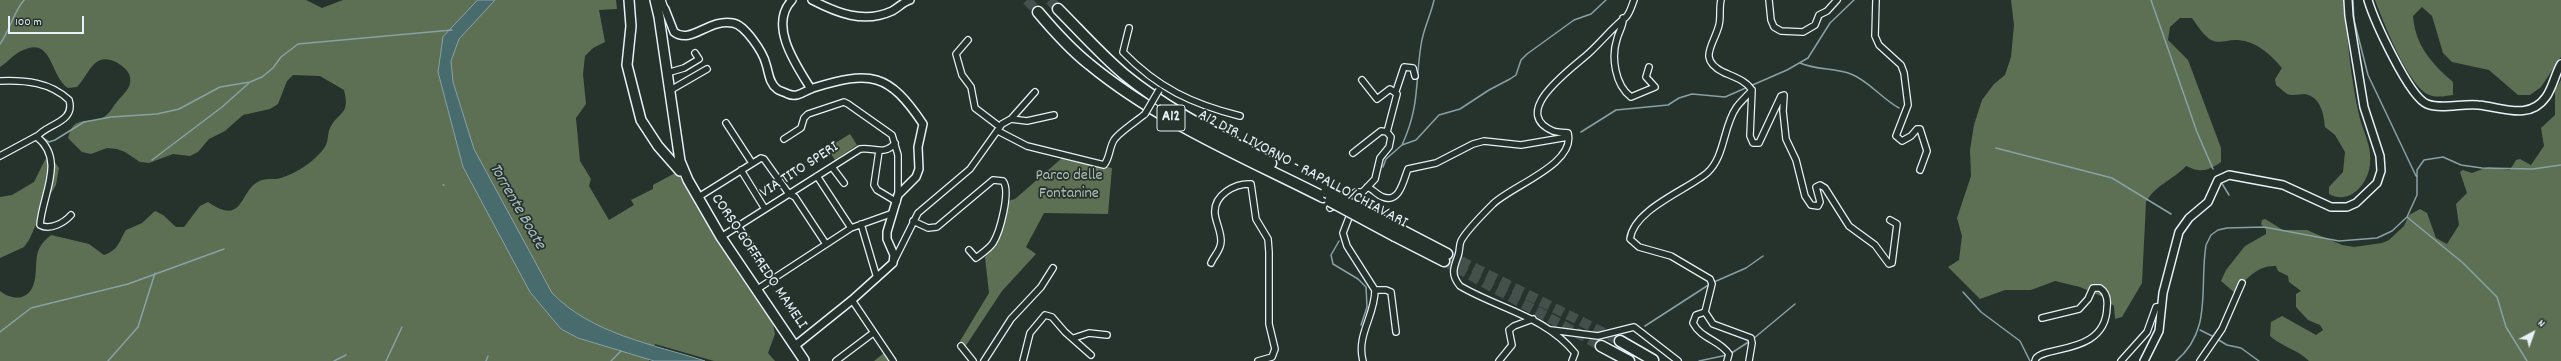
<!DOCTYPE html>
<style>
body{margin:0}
#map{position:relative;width:2561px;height:361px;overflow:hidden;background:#26332d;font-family:Dekko,sans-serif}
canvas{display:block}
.north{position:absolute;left:2513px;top:313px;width:40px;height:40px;-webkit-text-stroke:3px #26332d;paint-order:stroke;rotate:41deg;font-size:11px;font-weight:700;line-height:16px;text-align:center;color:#e8f1f8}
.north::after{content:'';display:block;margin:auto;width:14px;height:18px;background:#e8f1f8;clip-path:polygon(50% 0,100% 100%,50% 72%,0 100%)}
.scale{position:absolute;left:8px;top:16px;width:76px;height:18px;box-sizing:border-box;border:2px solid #e8f1f8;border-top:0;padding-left:5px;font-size:12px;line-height:14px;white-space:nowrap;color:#e8f1f8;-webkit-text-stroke:3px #26332d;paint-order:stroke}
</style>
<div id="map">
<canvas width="2561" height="361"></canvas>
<div class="north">N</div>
<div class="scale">100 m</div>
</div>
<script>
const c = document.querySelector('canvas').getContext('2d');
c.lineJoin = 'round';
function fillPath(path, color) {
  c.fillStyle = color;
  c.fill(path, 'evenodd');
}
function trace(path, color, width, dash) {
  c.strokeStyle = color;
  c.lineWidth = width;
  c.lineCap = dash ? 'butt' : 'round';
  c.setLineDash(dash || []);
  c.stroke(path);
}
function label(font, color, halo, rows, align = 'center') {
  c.font = font + ' Dekko,sans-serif';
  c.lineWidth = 3.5;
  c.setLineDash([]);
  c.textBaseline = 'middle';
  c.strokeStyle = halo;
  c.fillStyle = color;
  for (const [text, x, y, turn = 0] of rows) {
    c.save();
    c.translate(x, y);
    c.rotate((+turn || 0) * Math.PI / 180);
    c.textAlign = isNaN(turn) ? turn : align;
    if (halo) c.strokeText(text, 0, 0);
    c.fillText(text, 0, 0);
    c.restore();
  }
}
const green = new Path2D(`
 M0 0H306L322 8 343 0H616L617 9 599 10 605 42 593 48 585 56 583 74 586 104 576 118 580 161 591 179 589 186 609 220 634 205 631 200 653 189V185L675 173 678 174 738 273 773 324 775 334 768 353 775 361H714L655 344 649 361H0V291C11 300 27 301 33 286 38 274 34 260 39 249 42 243 46 239 51 235L89 244 104 255C119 250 119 241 126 230L142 223 155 211 163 215 176 227H184L200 206 208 202C246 228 238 188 262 180 268 178 275 180 281 178 297 173 315 161 325 147 329 141 327 132 331 126 341 110 350 114 344 90L320 76 293 75 287 81 278 104 270 109 243 115 225 131 209 139 198 152 190 156 173 154 149 163 140 162 125 152 117 149 107 148 91 154 82 152 68 138C70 132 71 126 77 123 86 119 96 122 104 117 110 113 112 108 116 103 123 94 134 87 129 74 127 69 121 65 116 62 93 51 89 75 77 87L68 88C49 75 53 33 19 52 12 56 7 63 0 67Z
 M2011 0H2344C2343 11 2345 22 2347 34 2350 63 2353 90 2360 119 2364 133 2372 148 2370 163 2369 183 2350 206 2329 194V187L2343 172 2345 152 2335 135 2325 127C2324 115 2321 97 2305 94 2299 94 2293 96 2287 94L2276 85 2275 79 2282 68C2271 54 2253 39 2235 40 2226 40 2220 44 2211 40 2204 36 2197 25 2192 18H2180L2170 27 2168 40 2188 60 2221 148V162C2208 171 2201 173 2186 166 2172 181 2156 184 2146 202L2142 283 2122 317 2115 319 2114 306 2103 297 2080 287 2055 281 2031 290H2005L1980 299 1948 267 1959 260 1962 236 1957 218 1971 176 1970 150 1974 125 1982 100 1994 84 2005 75 2011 57 2014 25Z
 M2375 0H2561V57L2541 87 2530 95H2518L2489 70 2452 62 2443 53 2432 16 2422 7 2413 16C2415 45 2432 64 2453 82V95C2445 96 2437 98 2429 95 2408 86 2383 21 2375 0Z
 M2561 80V361H2309C2297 349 2282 347 2270 336L2271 322 2282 316 2316 335 2323 330 2320 325 2308 320 2296 307V294L2301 291 2289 282 2288 276 2278 271 2276 266C2258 265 2245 279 2235 293L2221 281 2226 270 2245 246 2266 234V230L2261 224 2262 220 2265 219 2283 230H2307L2342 245 2354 247 2382 243 2389 240 2404 226 2409 215 2420 209 2427 213 2436 238 2447 244 2459 225 2456 204 2467 193 2460 172 2463 170 2472 173 2488 167 2510 170 2516 160 2520 159 2531 165 2544 146 2541 128 2555 115V90Z
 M850 134 857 145 835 160 827 148Z
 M46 158 54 161 59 168 56 185 47 200 29 240 24 247 0 258V197L12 195 34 182Z
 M1062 158 1112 168 1108 214 1044 213 1026 247 1036 254 1002 291 965 347 960 341 989 293 985 257 996 246 1008 201 1015 199Z
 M884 353 890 361H874Z`);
const water = new Path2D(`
 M478 0H495L459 39 451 61 453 82 474 149 552 293C592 334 652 344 705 361H654L578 338 561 329 530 292 463 167 438 72 443 37Z`);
const stream = new Path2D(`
 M2151 0 2197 132 2213 169
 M2353 0 2354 20 2368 75 2416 176
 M0 44C10 30 13 13 24 0
 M1800 63C1816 70 1834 68 1851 74 1869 81 1882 99 1899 108
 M1581 132 1616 110 1668 105 1679 98 1692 94 1725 97 1787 70 1808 58 1830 23 1854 0
 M41 137 49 142 55 140 84 122 111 117 157 114 179 109 220 87 250 82 262 77 273 68 281 57 298 44 452 30
 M1402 145C1420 106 1415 83 1421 45 1423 29 1431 15 1434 0
 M1996 148 2112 178 2171 214
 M0 153 24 140
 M152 160 222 107 249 83
 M1383 167 1386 159 1402 145 1416 140 1439 115 1460 109 1489 90 1510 79 1516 75 1521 60 1527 54 1574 20 1591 14 1606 0
 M2221 182 2229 195
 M443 185H444
 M2407 217 2463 263 2497 297 2506 327 2527 361
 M1339 241 1331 255 1333 264 1358 279 1366 287 1367 307 1361 325
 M1714 282 1746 268 1763 256
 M1963 292 1981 312 2020 341 2030 361
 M1645 326 1710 284
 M2200 330 2214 337
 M0 332 31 308 128 284 224 249
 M1753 339 1795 304
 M2217 339 2227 345 2241 348 2259 361
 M1730 354 1750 341
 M108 361 138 327 155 273
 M334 361 346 355
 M386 361 402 327
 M486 361 488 356
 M611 361 621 351
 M1699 361 1727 355
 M2176 361C2213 330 2199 288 2206 245L2211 235 2218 230 2227 228 2264 227 2339 241 2377 238 2392 231 2407 217 2417 195V170L2424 160 2443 157 2461 165 2482 168 2533 169 2561 165`);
const motorwayTunnel = new Path2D(`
 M1027 0 1038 12
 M1050 0 1058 9
 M1447 254 1620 341
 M1444 261 1601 346`);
const minor = new Path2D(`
 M662 0 665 9
 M1769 0 1771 20 1774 27 1781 31 1803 32 1815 25 1819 15 1827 11 1837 0
 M1876 0 1875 36 1879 45 1901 65 1904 73 1908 105 1896 136 1902 141 1911 136 1917 129H1920L1927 151 1920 170
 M1623 18C1624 25 1619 31 1617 39 1611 57 1615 85 1631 97L1655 87 1646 77 1649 67
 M1129 28 1123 52C1158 88 1192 104 1240 116
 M968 40 956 54 962 75 971 87 975 108 1000 127
 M667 73 684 68 699 59 695 53
 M1362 80 1377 99 1390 89 1397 94 1387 132
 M0 81C25 80 50 82 69 100 76 123 45 124 37 137 66 160 42 195 40 225 50 231 65 222 71 215
 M1752 90 1750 136 1753 143H1759L1781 96 1784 95 1783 111 1786 139 1796 160 1805 196 1811 205 1818 206 1820 202 1816 187 1820 185 1825 188 1849 226 1875 245 1889 264 1892 263 1897 224 1890 220
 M669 91 707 69
 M1396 91 1404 67 1413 68 1415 76
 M1011 119 1027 121 1054 115
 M726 123 752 163
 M998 131 1027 146 1104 165C1110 158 1109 148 1114 140 1118 133 1138 120 1145 114
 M784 139 801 128 804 118 808 114 844 102 848 104 892 135 898 155V195
 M879 151 874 185 877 190 897 202
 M1353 153 1381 131 1387 132 1391 137 1389 147 1380 158 1375 179 1356 199 1343 233 1347 246 1375 290C1375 316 1356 335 1363 361
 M0 156 37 136
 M832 167 844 183
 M741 170 765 209
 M817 176 851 228
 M1367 187C1373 189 1377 195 1383 197 1400 204 1404 178 1408 169L1436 163 1473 144 1484 141 1521 145 1568 137
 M697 198 761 158 764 159 789 194 795 197 826 244
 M1330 208 1356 192H1361
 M913 221 928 228 937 227 993 180 1003 181C1011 191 1000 232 993 243 989 249 981 254 976 258L969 250
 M861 224 877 278
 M738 226 772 279
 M721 237 860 149C874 147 885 156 895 143
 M895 259 918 213 970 169 1002 124 1011 119 1035 92
 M1211 263C1214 255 1221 251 1221 241 1221 231 1216 223 1215 214 1213 195 1235 183 1251 184L1256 219 1268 239 1269 252V324L1275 349 1272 357 1258 361
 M756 290 851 228 893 213
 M1375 290H1386L1391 292 1396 332
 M852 300 893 361
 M1705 312 1712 284 1710 279 1671 256 1639 247 1630 239C1634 209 1687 190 1707 173 1725 157 1723 127 1736 108 1740 102 1747 96 1752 90 1745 80 1734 77 1723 72 1697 59 1714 45 1719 25 1721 17 1719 8 1721 0
 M1705 312 1713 324 1751 338 1752 343 1749 361
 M1705 312 1696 315 1693 323C1701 339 1720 340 1729 354L1727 361
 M1551 330 1598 336 1634 327 1678 361
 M1074 338 1089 333 1107 335
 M961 346 973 361
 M836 361 873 333
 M984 361 1011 319 1041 287 1053 268
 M1023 361 1030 333 1045 315 1052 317 1065 332 1091 355
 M1499 361 1512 345 1509 330 1514 326 1533 319
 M1572 361 1575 353C1545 316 1499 309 1460 286 1451 275 1453 269 1458 256 1460 251 1459 245 1461 241 1466 231 1485 212 1493 204 1513 185 1576 164 1568 133 1564 132 1558 133 1553 131 1508 112 1574 67 1589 53 1602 41 1612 28 1626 17 1630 13 1632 5 1634 0
 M2035 361C2037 344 2106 358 2107 307 2108 299 2106 292 2100 288H2093L2088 299 2079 309 2042 318
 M2121 361 2147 332 2156 307 2162 306
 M2200 361 2222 329 2242 283`);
const tertiary = new Path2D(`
 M656 0 665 9 674 32C691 45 709 18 733 23 745 25 763 52 766 64 769 73 769 83 777 89 779 91 785 92 788 94 798 98 804 91 813 88 871 70 889 73 923 124L918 147 919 169 916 177 898 195 887 232V239L894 255 893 263 852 300 796 345
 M792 0C768 25 796 65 811 89
 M812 0C837 13 864 24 892 11 898 8 903 2 910 0
 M2368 0C2374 20 2409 97 2427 104 2442 110 2463 103 2478 105 2502 107 2529 121 2546 97 2553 87 2555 74 2561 64
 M2144 361 2159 331 2163 293 2179 232 2189 218 2208 202 2218 180 2229 175 2283 185 2331 207H2347L2356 203 2377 183 2381 171 2380 156 2364 107 2349 16 2348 0`);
const primary = new Path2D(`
 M629 0 631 26 627 65 641 120 658 146 680 171
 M655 0 659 17 680 161 688 180 721 237 804 360`);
const motorway = new Path2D(`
 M1058 9C1080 31 1101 55 1125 75 1169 111 1221 136 1271 163
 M1038 12C1054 31 1070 49 1089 64 1158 121 1244 157 1323 197
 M1399 229 1447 254
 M1395 236 1444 261
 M1620 341 1653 360
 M1601 346 1629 361`);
const minorBridge = new Path2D(`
 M1145 114 1159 90`);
const motorwayBridge = new Path2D(`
 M1326 192 1399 229
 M1330 201 1395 236`);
const shields = [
 [1171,118,28]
];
const shieldNames = [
 ["A12",1171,118]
];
const streetNames = [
 ["A12 DIR. LIVORNO - RAPALLO/CHIAVARI",1302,170,28],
 ["VIA TITO SPERI",800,171,-33],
 ["CORSO GOFFREDO MAMELI",758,262,56]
];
const parkNames = [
 ["Parco delle",1069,177],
 ["Fontanine",1069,195]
];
const waterNames = [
 ["Torrente Boate",516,207,60]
];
fillPath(green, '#5d7054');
fillPath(water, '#486b6e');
trace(water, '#88a1a5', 1);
trace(stream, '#88a1a5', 1.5);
trace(motorwayTunnel, '#43504b', 10, [10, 5]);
trace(minor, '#e8f1f8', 8);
trace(tertiary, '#e8f1f8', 10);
trace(primary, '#e8f1f8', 12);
trace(motorway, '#e8f1f8', 13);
trace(minor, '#26332d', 5.5);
trace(tertiary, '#26332d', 7);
trace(primary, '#26332d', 9);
trace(motorway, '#26332d', 10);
trace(minorBridge, '#e8f1f8', 8, []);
trace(motorwayBridge, '#e8f1f8', 13, []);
trace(minorBridge, '#26332d', 5.5);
trace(motorwayBridge, '#26332d', 10);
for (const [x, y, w] of shields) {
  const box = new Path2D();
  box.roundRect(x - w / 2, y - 13, w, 26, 3);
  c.fillStyle = '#26332d';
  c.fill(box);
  trace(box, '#e8f1f8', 1);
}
label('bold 15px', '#e8f1f8', null, shieldNames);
label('16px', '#e8f1f8', '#26332d', streetNames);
label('16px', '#b0bdb6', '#26332d', parkNames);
label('italic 17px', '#a8bbc1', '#26332d', waterNames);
</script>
